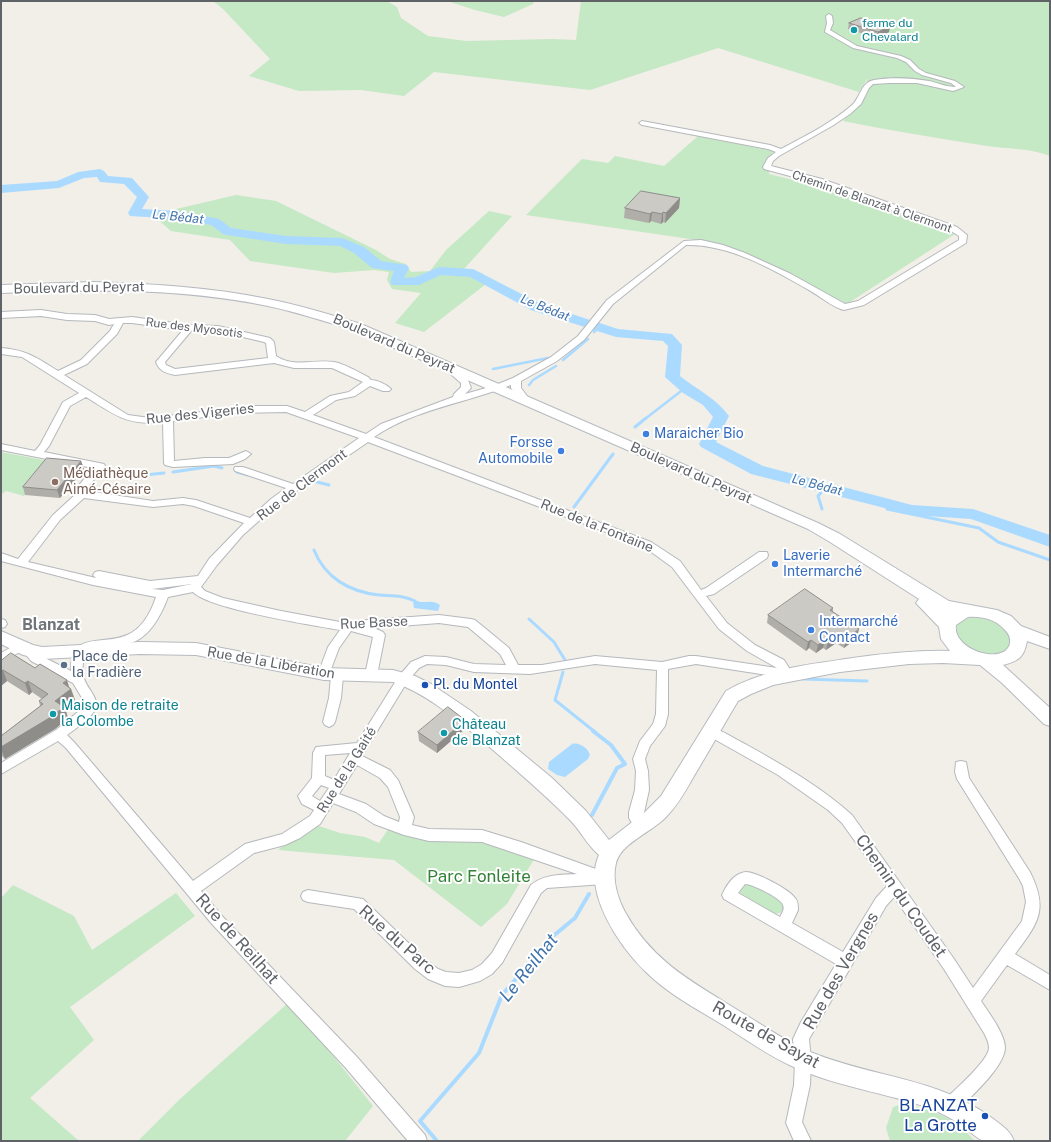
<!DOCTYPE html>
<meta charset="utf-8">
<style>
body{margin:0}
#map{position:relative;width:1051px;height:1142px;overflow:hidden;background:#f1efe8;font-family:"Public Sans",sans-serif}
canvas{display:block}
.frame{position:absolute;inset:0;border:2px solid #5f6368;pointer-events:none}
</style>
<div id="map">
<canvas width="1051" height="1142"></canvas>
<div class="frame"></div>
</div>
<script>
const c = document.querySelector('canvas').getContext('2d');
c.lineJoin = 'round';
function fillPath(path, color) {
  c.fillStyle = color;
  c.fill(path, 'evenodd');
}
function trace(path, color, width, dash) {
  c.strokeStyle = color;
  c.lineWidth = width;
  c.lineCap = dash ? 'butt' : 'round';
  c.setLineDash(dash || []);
  c.stroke(path);
}
function label(font, color, halo, rows, align = 'center') {
  c.font = font + ' "Public Sans",sans-serif';
  c.lineWidth = 4;
  c.setLineDash([]);
  c.textBaseline = 'middle';
  c.strokeStyle = halo;
  c.fillStyle = color;
  for (const [text, x, y, turn = 0] of rows) {
    c.save();
    c.translate(x, y);
    c.rotate((+turn || 0) * Math.PI / 180);
    c.textAlign = isNaN(turn) ? turn : align;
    if (halo) c.strokeText(text, 0, 0);
    c.fillText(text, 0, 0);
    c.restore();
  }
}
const green = new Path2D(`
 M213 1H387L397 7 401 18 428 36 466 41 552 39 576 40 581 1H1050V156C1030 148 1008 149 987 146 939 138 891 131 843 121L859 102 868 78 859 92 718 48 590 90 434 72 404 96 361 90 299 91 249 76 270 59 224 10Z
 M447 1H534L533 4 504 17 475 10Z
 M698 136 773 151 769 174 834 190 955 234 847 304 766 262 725 248 690 239 526 215 582 159 608 163 615 156 664 166Z
 M236 195 276 201 376 250 390 259 406 264 411 272 430 271 446 250 489 211 512 216 463 270 482 273 490 281 424 332 395 323 421 293 392 289 387 280 389 272 374 270 334 273 250 261 230 240 171 231 156 218 155 214Z
 M1 452 54 462 24 496 6 491 1 495Z
 M977 617C991 619 1010 626 1010 643 1004 661 976 655 964 646 961 643 959 641 958 636 953 622 963 618 977 617Z
 M313 824 340 833 365 837 379 843 389 828 481 838 536 856 507 904 481 927 394 860 278 850 286 843Z
 M748 882 781 900 785 906 783 912 775 914 740 893 741 886Z
 M13 885 74 916 92 950 176 893 195 916 70 1007 94 1040 30 1098 79 1141H1V898Z
 M287 1004 315 1033 373 1106 345 1141H138L181 1098Z
 M905 1103C936 1112 953 1116 975 1141H890L886 1128 893 1107Z`);
const water = new Path2D(`
 M415 600C423 605 432 598 440 605L438 611 414 608 413 601Z
 M572 744C579 742 588 748 590 755L588 759 565 777 557 775 548 769 549 762Z`);
const streamFar2 = new Path2D(`
 M591 328 597 329 594 332
 M563 360 588 339
 M493 369 548 358
 M529 385 533 380 556 366
 M645 419 685 388`);
const streamFar1 = new Path2D(`
 M635 427 646 418
 M119 470 145 475 164 473
 M173 472 214 466 222 468
 M237 472 248 475
 M313 481 329 485
 M574 507 613 454
 M822 509 818 496 826 487
 M887 509 979 528 998 542 1050 560
 M314 550C325 578 350 592 379 595 391 596 404 595 415 601
 M529 619 554 642 565 660
 M563 672 555 700 595 732
 M803 679 867 681`);
const stream = new Path2D(`
 M592 815 617 768 625 764 611 745 593 731
 M437 1141 420 1121 479 1053 502 995 552 937 575 918 589 894`);
const river = new Path2D(`
 M100 169 104 171 108 176 132 178 149 197 142 209 179 211 219 219 231 228 286 236 342 238 364 247 381 261 407 265 409 268 404 278 416 277 439 267 473 269 541 304 618 329 672 334 682 345 680 376C696 389 716 398 729 416L716 442 763 466 912 505 973 509 1050 535V547L971 519 912 515 751 474 701 447 699 444 713 417 703 405 683 393 665 377 668 346 663 341 616 337 531 310 470 277 441 275 419 285H392L390 282 394 271 372 268 354 253 340 246 286 244 227 235 223 234 211 225 179 219 130 216 128 213 137 197 124 184 100 182 97 177 84 178 59 188 1 193V185L57 181 78 172Z`);
const street = new Path2D(`
 M829 14 832 16 833 23 830 30 857 46 901 56 910 60 919 69 926 73 955 81 964 87 953 91 917 83H890L873 84 869 88 861 104 850 114 832 126 779 156 773 161 771 166 822 179 957 227 967 235 966 243 864 305 844 310C832 307 820 296 809 290 772 269 729 244 686 245L613 304 584 340 557 361 521 381V388L530 400 528 402H522L511 388V385C466 403 415 409 374 437L651 542 680 561 701 590 706 588 759 552H767L768 555 767 558 714 594 706 596 727 623 755 645 784 660 793 674 791 677 787 678 696 664 668 669V714L665 726 650 746 645 759 648 771 649 790 643 817 648 826 646 830 641 831 636 830 629 818V812L635 790 636 771 633 759 640 741 653 724 656 714 657 670 595 664 530 674 474 672 446 665 427 664 419 668 407 682 362 756 390 770 398 780 414 817 412 825 429 829 482 830 521 842 604 872 609 874 611 878 609 882 604 884 547 888 541 893 502 963 492 974 480 981 459 987 445 986 428 979 415 969 354 909 308 902 303 900 301 896 303 892 308 890 363 899 425 959 438 969 446 972 459 973 472 970 482 964 492 953 531 885C544 874 561 875 577 874L482 842 429 841 404 835 374 824 356 812 333 803 320 824 300 838 285 845 254 853 201 891 222 916 357 1057 425 1135 427 1141H408L345 1067 212 924 66 748 58 741 1 774V763L56 730 85 706V703L73 683 31 661 23 651 25 648 29 647 33 648 39 655 71 671C70 630 103 646 127 635 142 629 151 612 156 597L93 585 1 561V553L18 559 53 515 77 493 76 489 93 468 1 450V444L35 451 40 445 63 402 79 393 22 357 1 354V348C27 350 37 358 58 371L81 360 110 331 114 324 109 325 95 321 67 320 41 316 1 318V312L41 310 67 314 95 315 109 319 132 317 189 325 218 326 270 338 274 342 276 356C294 368 314 359 334 362 345 364 358 372 368 377L371 380C377 380 386 384 391 389L389 391H383L370 386 355 396 336 400 313 415 366 434 381 424 453 397 454 394 461 387V383L446 370 444 368 446 366H452L468 380 471 388 465 394 493 386 513 378 551 357 578 336 607 300 684 241 701 240 723 245 745 253 791 274 845 304 858 301 959 240V236L951 231 816 183 764 169 763 167 768 158 776 152 768 149 642 125 639 123 642 121 770 145 781 149C805 136 830 124 851 106 861 98 860 83 874 80 891 77 912 78 929 81 938 83 946 87 956 87L951 83 922 75 915 71 906 62 897 58 853 48 825 32 827 23 826 16ZM123 323H132L183 330 156 362C159 371 166 373 175 375L274 363 294 368H332L363 382 349 392 330 396 305 412 287 406H254L150 418 128 415 64 375 87 364 117 334ZM192 330 218 331 264 342 266 343 268 358 175 369 166 365 165 362ZM86 397C115 415 127 426 163 422L164 463 165 465 173 467 233 464 245 459 251 454 246 451 229 458H205L174 461 173 421 236 413 286 412 359 438 293 484 243 467H235L234 469 235 471 286 488 271 499 250 518 196 500 183 498 153 501 87 491 86 489 105 466 104 464 44 452 49 446 70 406ZM368 442 643 546 672 567 719 629 747 651 777 668 696 656H689L662 662 595 656 542 665H518L509 648 475 620 471 619 439 615 340 622 281 611 223 598 205 591 201 587 217 565 243 535 279 503ZM84 498 153 507 183 504 194 506 244 523 209 559 198 576 150 581 99 571 95 572 93 575 96 578 28 562 60 520ZM192 584 163 590 152 589ZM193 592C209 609 312 625 340 630L328 647 318 674 320 677 324 678 328 677 339 648 351 631 373 637 365 675 367 678 371 679 375 678 377 675 385 635 383 632 374 628 439 623 468 627 500 654 506 665 474 664 446 657 425 656 411 662 399 676 357 743 316 747 313 753 312 778 298 796 302 804 314 810 310 816 282 834 245 844 193 881 74 742 67 735 86 721 97 708C97 691 79 685 83 663 87 641 119 649 136 641 152 633 162 613 168 597ZM350 753 334 780 325 776V755ZM357 765 380 778 388 787 400 817 399 822 384 816 366 804 339 794ZM321 785 329 788 320 801 312 796Z
 M1 619 5 620 7 624 5 627 1 628Z
 M19 643 23 644 25 647 23 650 1 663V653Z
 M337 672 341 673 343 676 341 698 335 722 333 725 329 727 325 725 323 722 329 698 331 676 333 673Z
 M711 727C723 731 735 739 747 745 784 766 820 786 852 815L954 959 973 988 1022 921 1026 902 1023 886 1020 880 957 779 955 772 956 762 961 761 966 762 969 778 1030 872C1049 910 1038 923 1015 954L1050 975V990L1007 965 981 1001C989 1013 1005 1034 1005 1048 1004 1068 969 1098 956 1112L950 1114 944 1112 942 1106 944 1100C954 1091 989 1060 989 1048 989 1042 986 1037 984 1033L944 969 894 897 886 906 809 1039 811 1061 810 1085 802 1122 811 1141H794L786 1123 794 1085 795 1061 793 1039 801 1022 836 964 724 899 722 895C726 886 734 873 746 872 756 872 789 889 795 898 798 901 798 906 798 910L792 923 843 952 876 898 887 886 842 823 828 810 778 775 707 735 705 732 707 729ZM745 884C752 884 781 898 783 905 785 909 782 913 780 917L738 893Z`);
const secondary = new Path2D(`
 M93 282C152 284 210 287 268 299 300 305 331 315 361 324L818 523 840 534 949 601 997 610 1011 616 1021 626 1050 637V649L1027 641C1024 657 1019 661 1003 665L1050 708V726L1044 724 1002 683 980 665 943 663 909 664 840 672 773 685 751 694 738 701C723 726 709 751 694 776 686 790 678 805 666 817 652 832 621 843 616 863 612 879 617 897 625 912 653 963 696 984 744 1014 766 1027 788 1043 813 1053 875 1078 936 1077 992 1118 1001 1125 1010 1130 1014 1141 1005 1141 992 1142 984 1141 977 1139 970 1131 964 1127 953 1119 942 1113 929 1108 886 1093 839 1087 796 1068 770 1057 747 1040 723 1025 697 1009 668 994 646 972 620 947 582 892 599 855 587 845 581 831 570 820 543 793 515 769 486 744 458 721 428 694 393 682L324 680 196 655 140 654 42 659 23 655 1 644V631L33 645 42 647 140 642 196 643 324 668 393 670 415 676 431 684 471 711 552 778 586 811 609 840 644 813 661 796 726 691C763 670 804 665 846 659 881 654 915 650 950 651L941 639 939 627 916 603 919 599 830 542 808 529 353 330C324 321 296 312 268 306 180 288 90 289 1 293V285ZM968 617C981 616 995 619 1004 629 1008 633 1011 637 1010 643 1006 666 952 651 956 625Z`);
const wall = new Path2D(`
 M849 23 890 26 889 32 877 38 848 29Z
 M680 198 679 208 665 223 663 222 661 224 651 221 649 223 624 218 625 208Z
 M81 461 84 469 60 498 25 495 23 487Z
 M833 608V612L857 638 844 648 836 643 826 650 823 648 816 653 809 648 806 651 767 623 768 615Z
 M1 661 35 668 71 689 75 700 65 708 68 718 55 729 5 759 1 755V736L40 706 39 701 42 699 32 692 29 695 7 681 1 686Z
 M465 729 437 753 419 741 418 732Z`);
const shadedWall = new Path2D(`
 M890 26 889 32 877 38 878 32Z
 M680 198 679 208 665 223 666 213Z
 M652 212 651 221 649 223 650 214Z
 M663 212V222L661 224 662 214Z
 M81 461 84 469 60 498 57 490Z
 M859 629 857 638 844 648 846 639Z
 M838 634 836 643 826 650 828 642Z
 M811 640 809 648 806 651 808 642Z
 M825 640 823 648 816 653 818 645Z
 M3 670 7 681 1 686V671Z
 M67 680 70 690 71 689 75 700 65 708 68 718 55 729 5 759 1 749V747L55 701 63 683Z
 M28 681 32 692 29 695 25 683Z
 M465 720V729L437 753V745Z`);
const building = new Path2D(`
 M861 18 890 26 878 32 849 23Z
 M641 191 680 198 666 213 663 212 662 214 652 212 650 214 625 208Z
 M47 458 81 461 57 490 23 487Z
 M805 589 833 608 830 610 859 629 846 639 838 634 828 642 825 640 818 645 811 640 808 642 768 615Z
 M11 653 35 668 40 664 67 680 63 683 71 689 55 701 64 707 51 717 1 747V736L43 704 39 701 48 694 28 681 25 683 3 670 1 671V661Z
 M448 707 465 720 437 745 418 732Z`);
const markers = [
 [854,30,4,"#0f9aa8"],
 [646,434,4,"#3f7fe0"],
 [561,451,4,"#3f7fe0"],
 [55,482,4,"#8d6e63"],
 [775,564,4,"#3f7fe0"],
 [811,630,4,"#3f7fe0"],
 [64,665,4,"#5c6f8a"],
 [425,685,4,"#1a4fb4"],
 [53,714,4,"#0f9aa8"],
 [444,733,4,"#0f9aa8"],
 [985,1116,4,"#1a4fb4"]
];
const farCulturenames = [
 ["ferme du",862,23],
 ["Chevalard",862,37]
];
const farStreetnames = [
 ["Chemin de Blanzat à Clermont",872,202,19],
 ["Rue des Myosotis",194,328,7]
];
const farWaternames = [
 ["Le Bédat",178,217,6],
 ["Le Bédat",545,308,22],
 ["Le Bédat",817,485,15]
];
const streetNames = [
 ["Boulevard du Peyrat",79,288,-1],
 ["Boulevard du Peyrat",394,344,23],
 ["Rue des Vigeries",200,414,-6],
 ["Boulevard du Peyrat",691,473,24],
 ["Rue de Clermont",302,485,-37],
 ["Rue de la Fontaine",597,526,22],
 ["Rue Basse",374,623,-3],
 ["Rue de la Libération",271,663,10],
 ["Rue de la Gaité",347,770,-58]
];
const shopNames = [
 ["Maraicher Bio",654,434],
 ["Forsse",553,443,"right"],
 ["Automobile",553,459,"right"],
 ["Laverie",783,556],
 ["Intermarché",783,572],
 ["Intermarché",819,622],
 ["Contact",819,638]
];
const educationNames = [
 ["Médiathèque",63,474],
 ["Aimé-Césaire",63,490]
];
const serviceNames = [
 ["Place de",72,657],
 ["la Fradière",72,673]
];
const transitNames = [
 ["Pl. du Montel",433,685]
];
const cultureNames = [
 ["Maison de retraite",61,706],
 ["la Colombe",61,722],
 ["Château",452,725],
 ["de Blanzat",452,741]
];
const quarterNames = [
 ["Blanzat",51,625]
];
const nearParknames = [
 ["Parc Fonleite",479,877]
];
const nearStreetnames = [
 ["Chemin du Coudet",901,896,55],
 ["Rue de Reilhat",237,939,48],
 ["Rue du Parc",397,940,41],
 ["Rue des Vergnes",841,971,-60],
 ["Route de Sayat",766,1035,29]
];
const nearTransitnames = [
 ["BLANZAT",977,1106],
 ["La Grotte",977,1126]
];
const nearWaternames = [
 ["Le Reilhat",529,968,-51]
];
fillPath(green, '#c5e8c5');
fillPath(water, '#aadaff');
trace(streamFar2, '#aadaff', 2.5);
trace(streamFar1, '#aadaff', 3);
trace(stream, '#aadaff', 4);
fillPath(river, '#aadaff');
trace(street, '#b5b8bc', 2);
trace(secondary, '#b6babf', 2);
fillPath(street, '#fff');
fillPath(secondary, '#fff');
fillPath(wall, '#afaea9');
fillPath(shadedWall, '#8f8d8a');
fillPath(building, '#cccac5');
trace(building, '#8f8d8a', 1);
for (const [x, y, r, color] of markers) {
  const dot = new Path2D();
  dot.arc(x, y, r, 0, 2 * Math.PI);
  c.fillStyle = color;
  c.fill(dot);
  trace(dot, '#fff', 1.5);
}
label('12px', '#0d838f', '#fff', farCulturenames, 'left');
label('12px', '#5f6368', '#fff', farStreetnames);
label('italic 13px', '#4174aa', '#fff', farWaternames);
label('14px', '#5f6368', '#fff', streetNames);
label('14px', '#366cbe', '#fff', shopNames, 'left');
label('14px', '#785e54', '#fff', educationNames, 'left');
label('14px', '#4e5e75', '#fff', serviceNames, 'left');
label('14px', '#164399', '#fff', transitNames, 'left');
label('14px', '#0d838f', '#fff', cultureNames, 'left');
label('bold 16px', '#70757a', '#fff', quarterNames);
label('17px', '#348238', '#fff', nearParknames);
label('17px', '#5f6368', '#fff', nearStreetnames);
label('17px', '#164399', '#fff', nearTransitnames, 'right');
label('italic 18px', '#4174aa', '#fff', nearWaternames);
</script>
